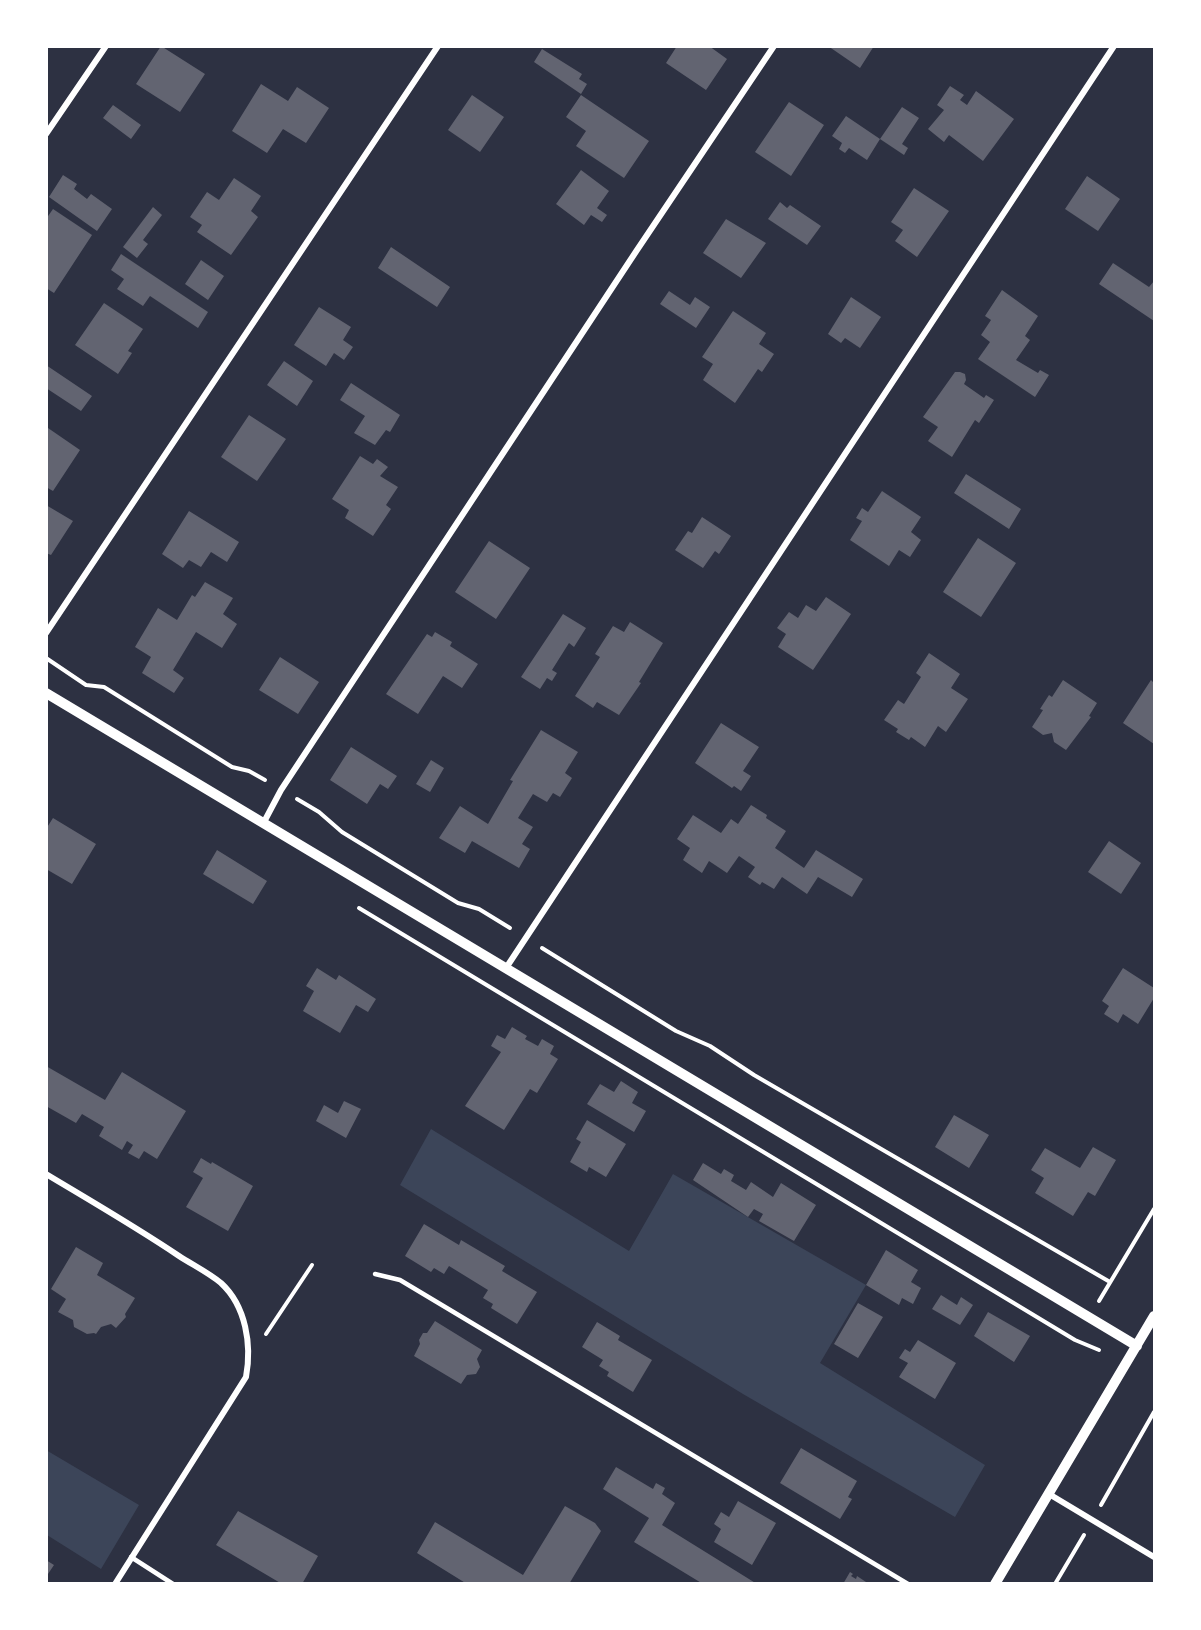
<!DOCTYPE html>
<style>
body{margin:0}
#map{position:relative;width:1201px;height:1630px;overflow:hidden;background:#2d3142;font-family:"PT Sans",sans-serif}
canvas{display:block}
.frame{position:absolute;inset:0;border:48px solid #fff;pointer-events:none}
</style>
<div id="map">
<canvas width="1201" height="1630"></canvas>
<div class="frame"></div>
</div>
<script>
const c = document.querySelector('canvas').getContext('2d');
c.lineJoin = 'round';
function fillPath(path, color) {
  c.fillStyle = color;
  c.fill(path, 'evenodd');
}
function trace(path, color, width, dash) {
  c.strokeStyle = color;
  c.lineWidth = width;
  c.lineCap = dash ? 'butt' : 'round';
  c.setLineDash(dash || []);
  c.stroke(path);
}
const green = new Path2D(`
 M431 1129 629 1251 673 1174 866 1285 820 1363 985 1465 955 1517 743 1394 400 1185Z
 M46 1450 139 1505 101 1569 47 1535Z`);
const building = new Path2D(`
 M161 46 205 74 180 112 136 84Z
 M677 46H709L727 59 706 90 666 63Z
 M828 46H874L860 68Z
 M542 49 582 74 579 79 587 84 581 94 534 62Z
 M261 84 288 101 297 87 329 108 306 143 283 129 267 153 232 131Z
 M950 86 964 95 960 100 967 105 976 91 1014 119 983 161 949 135 944 142 928 129 944 110 937 105Z
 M472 95 504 117 480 152 448 130Z
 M581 95 649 141 624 178 576 146 586 131 566 117Z
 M789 102 824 125 791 176 755 152Z
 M113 105 141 125 131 139 103 118Z
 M902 107 919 118 902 144 908 148 904 155 880 139Z
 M846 116 880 139 867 160 849 148 845 153 839 149 842 143 832 136Z
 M581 170 609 191 597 208 607 215 602 222 591 215 584 225 556 204Z
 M63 175 77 184 74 189 87 199 91 194 112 209 97 231 49 197Z
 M1087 176 1120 199 1098 231 1065 209Z
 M234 178 261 196 251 211 258 217 231 255 197 232 202 225 190 217 207 192 219 200Z
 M914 188 949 211 917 257 895 241 903 230 891 222Z
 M780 202 787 208 790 205 821 226 807 245 768 219Z
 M153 207 162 215 143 240 148 244 137 258 123 247Z
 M53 209 92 235 54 293 46 288V219Z
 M726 219 766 243 741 278 703 253Z
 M391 247 450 287 437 307 378 268Z
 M121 254 208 312 198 328 150 296 143 306 117 289 124 279 111 270Z
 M201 260 224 276 208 300 185 284Z
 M1113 263 1149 287 1154 281V321L1099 284Z
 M1002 290 1038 316 1025 336 1030 340 1016 360 1038 373 1040 370 1049 375 1035 397 978 359 990 342 981 335 991 320 985 316Z
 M669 291 690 305 695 297 710 307 696 328 660 304Z
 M851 297 881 317 860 348 845 338 841 343 828 334Z
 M104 303 143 329 128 351 132 353 118 374 75 345Z
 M319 307 351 327 343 340 353 347 344 360 334 353 326 366 294 345Z
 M733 311 766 333 759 344 774 354 762 372 758 369 735 403 703 380 713 364 702 357Z
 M284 361 313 381 297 406 267 385Z
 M46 365 92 396 81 411 46 388Z
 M955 372H960L965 374 966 380 964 384 984 398 986 395 994 400 979 423 975 420 952 457 928 441 938 427 923 417Z
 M351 383 400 415 390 432 386 430 375 445 354 433 365 416 340 400Z
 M249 415 286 439 257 481 221 457Z
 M48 428 80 450 53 491 46 487V431Z
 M360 456 373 464 377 459 388 467 380 476 398 487 386 505 391 509 373 536 345 518 349 510 332 499Z
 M966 474 1021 509 1009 529 954 493Z
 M882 491 921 517 911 532 921 540 910 557 899 550 889 566 850 540 862 521 856 518 862 508 868 512Z
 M46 505 73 521 51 555 46 553Z
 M189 511 239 542 227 562 211 552 201 567 189 560 183 568 162 554Z
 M702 517 731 536 719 554 715 551 703 568 675 550 688 531 692 533Z
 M978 538 1016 563 981 617 943 592Z
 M489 541 530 568 496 619 455 592Z
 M205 582 233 598 223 614 237 624 222 648 196 632 173 670 184 678 174 693 142 673 151 657 135 647 158 608 177 620 192 595 195 597Z
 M826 597 851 614 813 670 778 647 786 634 777 628 789 612 798 618 806 605 816 611Z
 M563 614 586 628 574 647 569 643 552 670 557 673 552 681 547 678 540 689 521 677Z
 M630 622 663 643 639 682 641 683 619 715 597 702 593 708 575 696 600 657 595 654 613 626 624 632Z
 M435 632 452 642 450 646 478 664 462 688 443 676 418 714 386 694 427 634 432 637Z
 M929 653 960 674 951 688 968 699 946 732 938 726 925 747 911 737 909 740 896 732 898 729 884 720 898 700 904 704 921 677 916 673Z
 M280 657 319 682 298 714 259 690Z
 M1063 680 1097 703 1089 716 1091 717 1066 750 1054 742 1052 733 1043 735 1032 727 1043 710 1040 709 1049 695 1052 697Z
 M1151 680 1154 683V744L1123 723Z
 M721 723 759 747 743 771 751 776 741 791 734 786 732 788 695 763Z
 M541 730 578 752 565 773 572 778 560 797 553 793 547 802 533 794 518 818 533 827 522 844 530 849 519 868 472 841 465 853 439 838 460 806 488 824 513 781 510 780Z
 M351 747 397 776 388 789 380 784 367 804 330 780Z
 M431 760 444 768 430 792 416 784Z
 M751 805 767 815 766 818 786 831 775 848 804 868 816 850 863 879 852 897 818 877 807 894 782 877 774 889 762 882 760 885 748 877 755 867 739 856 727 873 709 861 702 873 683 860 690 848 677 839 693 815 721 833 731 819 738 824Z
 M53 818 96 844 72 884 46 869V829Z
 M1109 841 1141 863 1121 894 1088 872Z
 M217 850 267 881 253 904 203 874Z
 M317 968 336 980 339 975 376 999 368 1012 356 1005 340 1033 303 1011 314 991 306 986Z
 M1123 968 1154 988V998L1138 1024 1123 1014 1118 1023 1104 1014 1109 1006 1102 1001Z
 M512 1027 527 1036 525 1039 538 1046 542 1039 554 1046 550 1054 558 1059 537 1093 530 1089 504 1130 465 1106 501 1052 491 1046 497 1035 505 1039Z
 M46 1066 105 1100 122 1072 186 1111 157 1159 144 1151 139 1159 128 1153 133 1145 127 1141 122 1150 99 1136 104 1127 82 1114 76 1123 46 1106Z
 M621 1081 638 1092 632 1103 646 1111 634 1132 587 1104 600 1084 614 1092Z
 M344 1101 361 1109 346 1138 316 1121 324 1105 338 1113Z
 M954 1115 989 1135 969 1168 935 1147Z
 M587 1120 626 1144 606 1177 589 1167 587 1172 570 1162 581 1142 576 1139Z
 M1093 1147 1116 1160 1095 1196 1088 1192 1073 1216 1035 1193 1044 1178 1031 1170 1045 1148 1080 1168Z
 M201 1158 211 1164 212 1162 253 1186 228 1231 186 1207 203 1178 193 1172Z
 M703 1163 721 1174 724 1169 734 1175 731 1181 746 1190 751 1182 773 1197 781 1183 816 1205 794 1241 759 1221 763 1214 754 1209 748 1217 693 1180Z
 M424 1224 459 1245 461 1240 505 1266 502 1271 537 1292 517 1324 491 1308 493 1304 483 1298 488 1290 449 1266 444 1274 434 1268 431 1272 405 1256Z
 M76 1247 103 1263 97 1275 135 1298 125 1314 126 1317 116 1328 111 1324 101 1327 96 1334 94 1333 87 1334 74 1327 73 1320 58 1312 66 1299 51 1289Z
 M886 1250 918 1270 911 1282 921 1288 913 1304 902 1298 899 1305 866 1285Z
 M941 1295 957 1305 961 1297 973 1305 960 1325 932 1309Z
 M858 1303 883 1317 858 1358 834 1344Z
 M988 1312 1030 1336 1014 1362 974 1336Z
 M435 1321 482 1350 477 1359 480 1367 476 1374 467 1375 461 1384 414 1356 420 1344 419 1340 423 1333H427Z
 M597 1322 620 1336 618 1340 652 1360 633 1392 607 1376 609 1372 599 1366 603 1360 582 1347Z
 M918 1340 956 1363 935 1399 899 1377 908 1363 899 1358 905 1349 910 1352Z
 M801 1448 857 1481 848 1497 852 1499 840 1519 780 1483Z
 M616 1467 653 1489 656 1483 665 1488 662 1494 675 1503 662 1525 757 1584H703L634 1542 649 1518 603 1489Z
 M738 1501 776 1523 752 1565 714 1542 721 1529 714 1524 721 1512 729 1517Z
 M565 1506 595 1523 601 1531 569 1584H467L417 1553 435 1522 523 1575Z
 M238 1511 318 1556 302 1584H282L216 1545Z
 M46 1560 54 1565 46 1577Z
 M850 1572 853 1574 851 1576 856 1579 857 1576 869 1584H843Z`);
const path = new Path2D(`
 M46 658 86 685 104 687 232 767 249 771 265 780
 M297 799 319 812 342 832 458 903 479 909 510 928
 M359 908 1075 1340 1099 1350
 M542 948 676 1031 710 1046 754 1075 1110 1282
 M1099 1301 1154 1209
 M266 1334 312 1265
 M1101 1505 1154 1412
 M1055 1584 1084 1535`);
const service = new Path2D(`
 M375 1274 400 1280 908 1584
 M131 1557 173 1584`);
const minor = new Path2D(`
 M46 134 106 46
 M46 633 438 46
 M264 822 281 790 637 250 774 46
 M506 968 1114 46
 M46 1174C91 1201 136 1227 179 1256 193 1265 209 1273 221 1283 246 1306 252 1345 246 1377L115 1584
 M1049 1494 1154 1557`);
const tertiary = new Path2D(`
 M46 693C411 909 772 1131 1137 1346
 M995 1584 1154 1316`);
fillPath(green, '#3c4559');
fillPath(building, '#626471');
trace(path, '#fff', 4);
trace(service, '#fff', 4.5);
trace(minor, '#fff', 6);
trace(tertiary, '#fff', 10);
</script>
